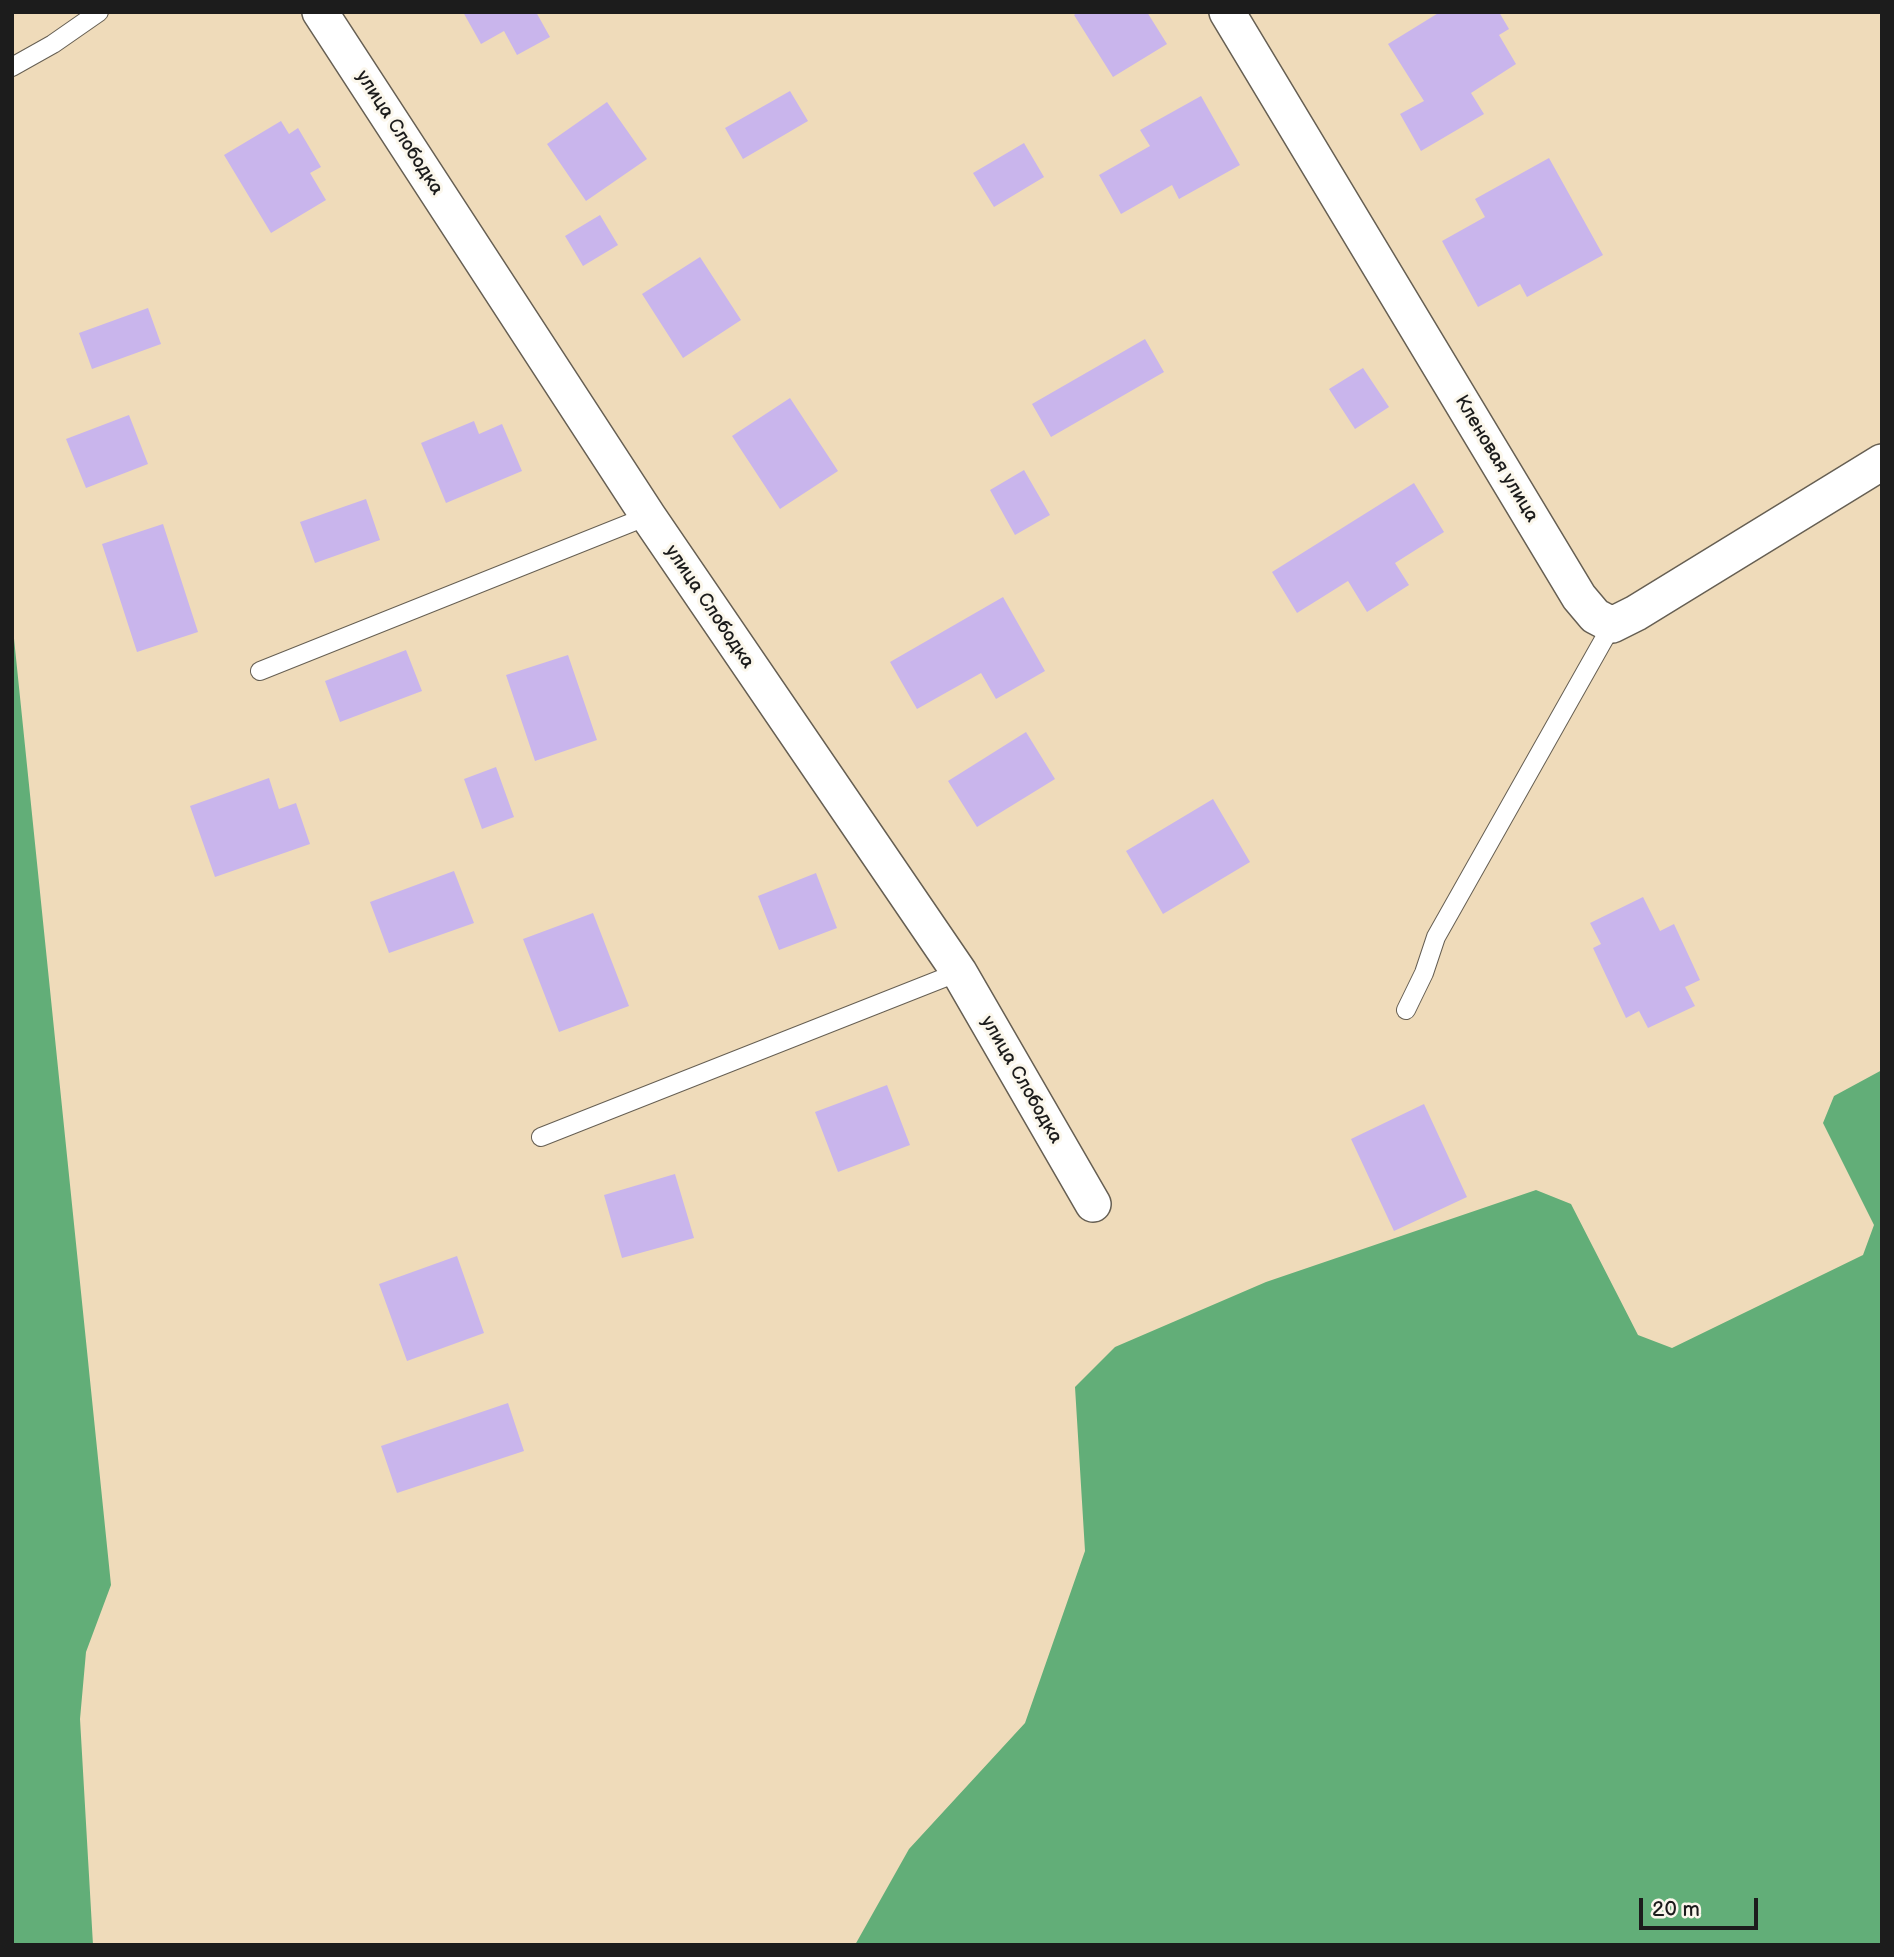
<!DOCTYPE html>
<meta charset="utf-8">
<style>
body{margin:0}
#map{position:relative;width:1894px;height:1957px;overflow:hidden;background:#efdbba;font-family:"Balsamiq Sans",sans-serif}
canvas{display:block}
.frame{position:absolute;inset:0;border:14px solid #1c1c1c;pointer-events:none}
.scale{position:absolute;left:1639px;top:1898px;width:119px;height:32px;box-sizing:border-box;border:4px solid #1c1c1c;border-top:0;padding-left:9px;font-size:21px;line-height:24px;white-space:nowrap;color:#1c1c1c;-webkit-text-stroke:5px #fbf7ec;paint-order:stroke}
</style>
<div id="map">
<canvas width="1894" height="1957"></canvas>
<div class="frame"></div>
<div class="scale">20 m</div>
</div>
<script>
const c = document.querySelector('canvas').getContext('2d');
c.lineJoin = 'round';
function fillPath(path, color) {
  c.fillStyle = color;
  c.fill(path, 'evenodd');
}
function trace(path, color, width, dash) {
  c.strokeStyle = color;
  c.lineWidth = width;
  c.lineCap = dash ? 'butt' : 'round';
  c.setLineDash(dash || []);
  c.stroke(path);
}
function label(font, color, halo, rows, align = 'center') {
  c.font = font + ' "Balsamiq Sans",sans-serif';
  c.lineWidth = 6;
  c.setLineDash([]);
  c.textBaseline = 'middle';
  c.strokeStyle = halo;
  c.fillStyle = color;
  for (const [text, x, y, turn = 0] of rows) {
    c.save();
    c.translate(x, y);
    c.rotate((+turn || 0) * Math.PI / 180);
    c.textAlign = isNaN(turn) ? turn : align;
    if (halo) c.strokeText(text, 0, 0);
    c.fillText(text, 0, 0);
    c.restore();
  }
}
const forest = new Path2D(`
 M12 619 111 1585 86 1652 80 1719 93 1945H12Z
 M1882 1070V1945H855L909 1849 1025 1723 1085 1551 1075 1387 1115 1347 1266 1282 1536 1190 1571 1204 1638 1335 1672 1348 1863 1255 1874 1225 1823 1123 1834 1096Z`);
const building = new Path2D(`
 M463 12H536L550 37 517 55 504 31 481 44Z
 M1078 12H1147L1167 44 1113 77 1074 15Z
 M1440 12H1499L1509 29 1499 35 1516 64 1471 93 1484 114 1421 151 1400 114 1424 101 1388 44Z
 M790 91 808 121 743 159 725 128Z
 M1201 96 1240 165 1179 199 1172 185 1121 214 1099 175 1150 146 1140 130Z
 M607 102 647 159 586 201 547 144Z
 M281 121 289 134 298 128 321 167 310 173 326 200 271 233 224 155Z
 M1024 143 1044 177 994 207 973 173Z
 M1549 158 1603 255 1527 297 1520 284 1478 307 1442 241 1485 217 1475 199Z
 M600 215 618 245 583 266 565 236Z
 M700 257 741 320 683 358 642 294Z
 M148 308 161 344 92 369 79 333Z
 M1145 339 1164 372 1051 437 1032 404Z
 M1363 368 1389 407 1355 429 1329 389Z
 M790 398 838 471 780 509 732 436Z
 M129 415 148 464 86 488 66 439Z
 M474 421 479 434 502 424 522 471 446 503 421 443Z
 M1024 470 1050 515 1015 535 990 490Z
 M1414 483 1444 532 1395 563 1409 585 1367 612 1348 581 1297 613 1272 572Z
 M366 499 380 540 315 563 300 522Z
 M163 524 198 632 137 652 102 544Z
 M1003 597 1045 671 996 699 981 673 917 709 890 662Z
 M406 650 422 691 340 722 325 681Z
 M568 655 597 740 535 761 506 675Z
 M1026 732 1055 779 977 827 948 781Z
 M496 767 514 817 482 829 464 779Z
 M269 778 279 809 296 803 310 844 215 877 190 806Z
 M1213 799 1250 862 1163 914 1126 851Z
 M454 871 474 923 389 953 370 902Z
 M816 873 837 928 779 950 758 896Z
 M1643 897 1660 931 1674 924 1700 980 1685 987 1695 1006 1648 1028 1639 1011 1626 1018 1593 948 1601 944 1590 923Z
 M593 913 629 1006 559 1032 523 939Z
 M887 1085 910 1145 838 1172 815 1112Z
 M1424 1104 1467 1197 1394 1231 1351 1139Z
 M675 1174 694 1238 622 1258 604 1195Z
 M457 1256 484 1333 407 1361 379 1284Z
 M508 1403 524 1451 397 1493 381 1446Z`);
const service = new Path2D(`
 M12 67 53 44 99 12
 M260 671 648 516
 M1406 1010 1424 973 1436 937 1612 625
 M541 1137 959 972`);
const minor = new Path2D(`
 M320 12 648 516 959 972 1093 1204
 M1227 12 1579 597 1595 616 1612 625 1636 613 1882 462`);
const streetNames = [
 ["улица Слободка",399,133,57],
 ["Кленовая улица",1496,459,59],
 ["улица Слободка",709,607,56],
 ["улица Слободка",1021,1080,60]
];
fillPath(forest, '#62ae78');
fillPath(building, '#c9b5ec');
trace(service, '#665f53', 20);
trace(minor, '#665f53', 38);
trace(service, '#fff', 18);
trace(minor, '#fff', 35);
label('19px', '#1c1c1c', '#fbf7ec', streetNames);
</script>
